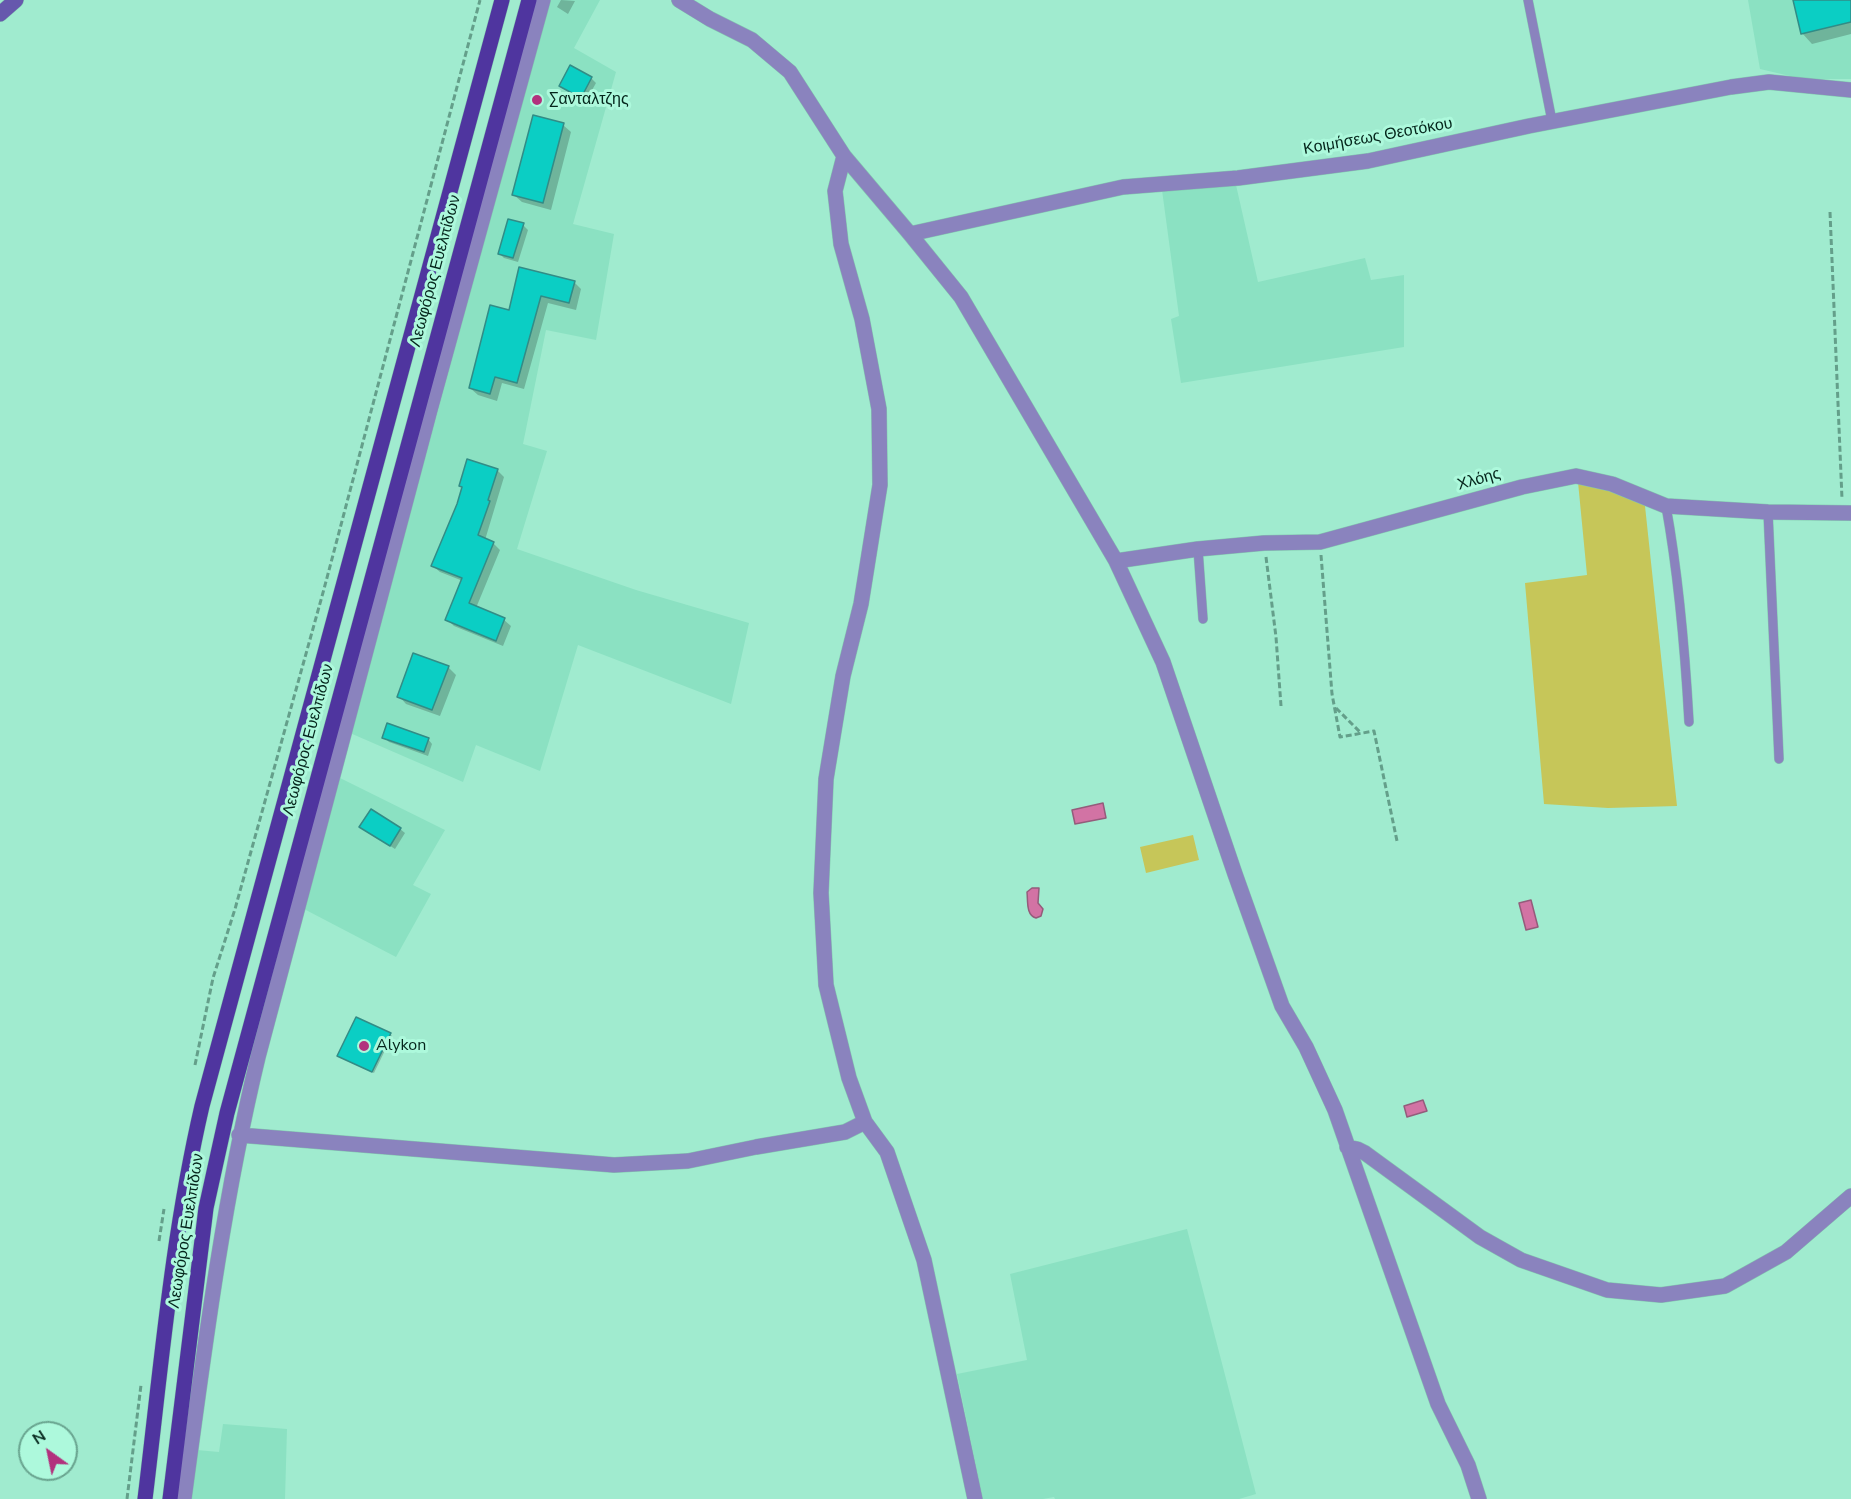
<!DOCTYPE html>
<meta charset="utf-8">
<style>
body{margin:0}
#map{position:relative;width:1851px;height:1499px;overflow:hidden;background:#a0ebcf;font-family:"Nunito Sans",sans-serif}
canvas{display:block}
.north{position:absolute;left:18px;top:1421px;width:60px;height:60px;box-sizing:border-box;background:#adf9dc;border:2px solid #69a48f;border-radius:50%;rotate:327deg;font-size:16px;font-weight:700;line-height:24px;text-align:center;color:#04251b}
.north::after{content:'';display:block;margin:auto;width:21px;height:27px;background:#b2317d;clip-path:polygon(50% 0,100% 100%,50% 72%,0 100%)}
</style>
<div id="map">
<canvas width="1851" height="1499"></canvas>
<div class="north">N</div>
</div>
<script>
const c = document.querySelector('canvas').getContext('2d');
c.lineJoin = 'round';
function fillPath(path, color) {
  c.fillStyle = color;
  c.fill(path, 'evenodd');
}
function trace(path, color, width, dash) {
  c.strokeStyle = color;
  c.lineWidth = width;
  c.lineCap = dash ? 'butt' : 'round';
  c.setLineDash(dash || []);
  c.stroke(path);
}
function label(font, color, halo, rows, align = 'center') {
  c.font = font + ' "Nunito Sans",sans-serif';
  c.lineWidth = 6;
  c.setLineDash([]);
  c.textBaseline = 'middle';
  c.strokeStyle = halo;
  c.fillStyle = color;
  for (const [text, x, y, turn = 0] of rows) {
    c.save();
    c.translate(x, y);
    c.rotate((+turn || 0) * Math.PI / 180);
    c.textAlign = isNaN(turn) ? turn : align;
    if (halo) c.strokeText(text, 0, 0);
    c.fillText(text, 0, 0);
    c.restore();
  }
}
const built = new Path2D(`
 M550 0H600L574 48 616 72 573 224 614 234 596 340 546 330 523 444 547 451 517 549 636 590 749 623 731 704 578 645 540 771 476 745 463 782 350 733Z
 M1748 0H1851V79H1803L1760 69Z
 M1236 185 1258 282 1365 258 1371 280 1404 275V347L1181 383 1171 319 1179 316 1162 190Z
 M338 777 445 830 413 885 431 894 396 957 304 909Z
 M1187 1229 1256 1494 1239 1499H1055L1054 1497 1043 1499H983L957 1374 1027 1360 1010 1274Z
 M223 1424 287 1429 285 1499H191L197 1450 219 1452Z`);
const green = new Path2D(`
 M1578 482 1627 493 1645 506 1677 806 1608 808 1544 804 1525 583 1587 575Z
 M1193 835 1199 860 1146 873 1140 847Z`);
const water = new Path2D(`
 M1103 803 1106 818 1075 824 1072 810Z
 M1032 888H1039L1038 903 1043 909 1041 916 1036 918C1026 915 1028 902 1027 892Z
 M1531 900 1538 927 1526 930 1519 903Z
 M1423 1100 1427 1111 1407 1117 1404 1106Z`);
const shadow = new Path2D(`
 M561 0 575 1 568 14 557 7Z
 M1794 0H1851V34L1812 44 1802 33Z
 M591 78 596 83 586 101 561 86Z
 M563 125 571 132 551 210 522 202 514 195Z
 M523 225 528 230 518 262 504 258 499 253Z
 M520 269 574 282 581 289 576 310 548 303 524 389 502 383 497 401 478 395 470 388 510 311Z
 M497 470 504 477 485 540 493 543 500 550 476 608 504 620 511 626 503 646 454 626 447 619 463 581 440 572 433 566 463 488 460 486Z
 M448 667 456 675 440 716 406 704 399 696Z
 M384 737 428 739 432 744 428 756 389 742Z
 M361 827 400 829 405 833 395 849Z
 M390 1034 392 1036 374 1073 341 1058Z`);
const building = new Path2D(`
 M1793 0H1851V22L1801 34Z
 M570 65 592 77 581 98 559 86Z
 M533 115 564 123 543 203 512 195Z
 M508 219 524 223 513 258 498 254Z
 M519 267 575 281 569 303 541 296 517 383 495 377 490 394 469 388 490 305 509 310Z
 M467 459 498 469 488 500 490 501 478 535 494 542 469 603 505 618 496 641 445 620 462 578 431 566 457 504 462 487 459 486Z
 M413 653 449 666 432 710 397 697Z
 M387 723 429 738 424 752 382 738Z
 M371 809 401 828 390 846 359 827Z
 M356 1017 391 1033 372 1072 337 1056Z`);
const path = new Path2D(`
 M1830 212 1842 499
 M1321 555 1332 694 1340 737 1374 731 1397 841
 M1266 557 1276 637 1281 706
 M1336 708 1361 733
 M195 1065 213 978 235 909 324 589 480 0
 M159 1241 164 1209
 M127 1499 141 1385`);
const lane = new Path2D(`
 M1528 0 1552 121
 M1666 506C1679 578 1685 650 1689 722
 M1768 512 1779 759
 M1198 549 1203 619`);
const street = new Path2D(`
 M679 0 710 19 752 40 790 72 844 156 910 234 961 297 1116 561 1163 662 1235 874 1282 1006 1306 1047 1335 1110 1438 1404 1468 1465 1479 1499
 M844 156 835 191 841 244 862 319 879 409 880 485 861 604 843 676 826 779 821 893 826 985 849 1078 865 1122 887 1152 924 1260 975 1499
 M910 234 1123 187 1238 178 1368 161 1529 126 1731 87 1769 82 1851 90
 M1116 561 1198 549 1264 543 1320 542 1522 487 1576 476 1612 484 1666 506 1768 512 1851 513
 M239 1135 614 1165 688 1161 756 1147 845 1132 865 1122
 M1347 1147 1357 1149 1365 1153 1480 1237 1521 1260 1607 1290 1661 1295 1725 1286 1786 1252 1851 1196
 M184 1499C204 1351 223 1202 258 1057L430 410 543 0`);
const secondary = new Path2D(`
 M0 14 16 0`);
const primary = new Path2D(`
 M145 1499C161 1368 172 1235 202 1106L502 0
 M170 1499 206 1208 227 1113 529 0`);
const markers = [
 [537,100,6,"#b2317d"],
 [364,1046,6,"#b2317d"]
];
const poiNames = [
 ["Σανταλτζης",549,100],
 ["Alykon",376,1046]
];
const streetNames = [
 ["Κοιμήσεως Θεοτόκου",1378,137,-10],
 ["Λεωφόρος Ευελπίδων",436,271,-75],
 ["Χλόης",1479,480,-16],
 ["Λεωφόρος Ευελπίδων",309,740,-75],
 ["Λεωφόρος Ευελπίδων",187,1231,-81]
];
fillPath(built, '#8be1c2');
fillPath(green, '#c6c659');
fillPath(water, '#d273a4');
trace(water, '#945c7b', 1.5);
fillPath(shadow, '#0003');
fillPath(building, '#0bcec4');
trace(building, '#328c86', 1.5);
trace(lane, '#84c7af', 10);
trace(street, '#84c7af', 16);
trace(secondary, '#84c7af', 16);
trace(primary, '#84c7af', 16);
trace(path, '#649f8a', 3, [6, 3]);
trace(lane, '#8a83be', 9);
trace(street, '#8a83be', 15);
trace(secondary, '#6658ad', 15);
trace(primary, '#4f359f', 15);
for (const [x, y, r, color] of markers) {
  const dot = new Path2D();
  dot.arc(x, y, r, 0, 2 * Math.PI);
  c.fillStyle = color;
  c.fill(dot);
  trace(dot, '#adf9dc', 2);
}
label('16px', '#04251b', '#adf9dc', poiNames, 'left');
label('16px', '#04251b', '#adf9dc', streetNames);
</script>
